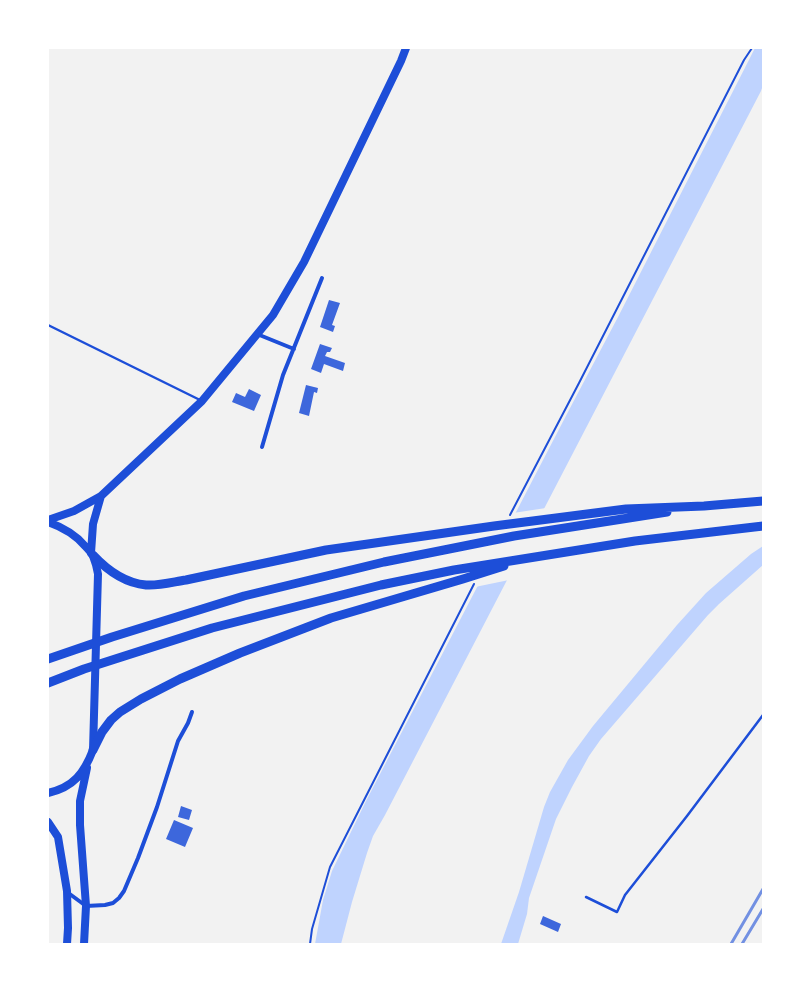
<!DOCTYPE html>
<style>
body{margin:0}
#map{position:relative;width:811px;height:992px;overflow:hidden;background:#f2f2f2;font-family:Manrope,sans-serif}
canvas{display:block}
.frame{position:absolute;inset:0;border:49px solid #fff;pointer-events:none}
</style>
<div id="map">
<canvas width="811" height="992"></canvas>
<div class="frame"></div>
</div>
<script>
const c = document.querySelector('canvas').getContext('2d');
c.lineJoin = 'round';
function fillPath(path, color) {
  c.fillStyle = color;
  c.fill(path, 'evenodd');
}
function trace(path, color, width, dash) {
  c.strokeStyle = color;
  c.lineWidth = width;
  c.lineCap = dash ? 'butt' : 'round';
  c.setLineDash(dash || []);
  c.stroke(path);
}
const water = new Path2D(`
 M755 48H763V85L761 91 385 815 373 836 367 853 352 902 341 944H315L323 900 332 871 366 801 569 410 618 317Z
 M763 546V565L719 604 708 615 601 739 589 756 572 787 556 819 529 898 527 914 518 944H501L519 892 544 807 550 792 568 760 593 726 677 625 706 593 751 554Z`);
const pier = new Path2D(`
 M546 508 509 580 475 587 513 513Z`);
const building = new Path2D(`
 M329 300 340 303 332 325 335 326 333 332 320 327Z
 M320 344 332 348 330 352H327L325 356 345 363 343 371 324 364 321 373 311 369Z
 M306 385 318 388 317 393 314 392 309 416 299 413Z
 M249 389 261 395 254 411 232 402 236 393 245 397Z
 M181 806 192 810 189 820 178 817Z
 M174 820 193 828 185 847 166 839Z
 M543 916 561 924 558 932 540 924Z`);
const path = new Path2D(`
 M510 515 579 383 744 60 752 48
 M310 944 312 929 330 867 474 584`);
const service = new Path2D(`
 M48 325 200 400
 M586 897 617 912 625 895 687 816 763 715`);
const minor = new Path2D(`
 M257 334 294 349
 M262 447 283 375 322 278
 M67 892 86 906 105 905 113 903 119 898 124 891 138 858 157 807 178 741 188 723 192 712`);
const primary = new Path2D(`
 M48 520 74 511 101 496 202 401 273 315 304 262 401 61 406 48
 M91 553 93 524 101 496`);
const trunk = new Path2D(`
 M48 522C62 527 75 534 85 546 88 549 91 552 93 556 95 561 97 567 98 574L93 750C84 773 74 787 48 793
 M48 822 58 837 67 891 68 928 67 944
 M84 944 86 906 80 825V801L87 768`);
const motorway = new Path2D(`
 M93 555C107 570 124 583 146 585 159 586 173 582 186 580L326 550 494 526 626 509 704 506 763 501
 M48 659 112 637 244 596 384 562 514 536 667 512
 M48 683 84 669 212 628 381 585 454 570 635 541 763 526
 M93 750 102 732 111 720 120 712 141 699 180 679 240 653 331 618 463 579 504 566`);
const rail = new Path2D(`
 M731 944 763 889
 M742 944 763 909`);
fillPath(water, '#bfd3fe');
fillPath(pier, '#f2f2f2');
fillPath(building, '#3d67dc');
trace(path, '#1d4ed8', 2);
trace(service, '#1d4ed8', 2.5);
trace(minor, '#1d4ed8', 4);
trace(primary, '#1d4ed8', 8);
trace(trunk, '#1d4ed8', 8);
trace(motorway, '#1d4ed8', 9);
trace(rail, '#7290e2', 3);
</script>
